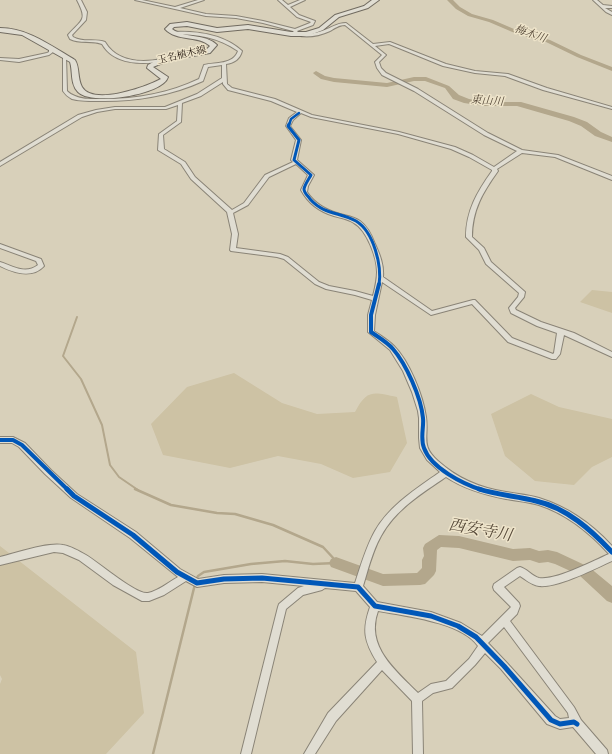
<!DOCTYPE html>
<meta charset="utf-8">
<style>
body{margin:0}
canvas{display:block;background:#d8d0ba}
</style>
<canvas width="612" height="754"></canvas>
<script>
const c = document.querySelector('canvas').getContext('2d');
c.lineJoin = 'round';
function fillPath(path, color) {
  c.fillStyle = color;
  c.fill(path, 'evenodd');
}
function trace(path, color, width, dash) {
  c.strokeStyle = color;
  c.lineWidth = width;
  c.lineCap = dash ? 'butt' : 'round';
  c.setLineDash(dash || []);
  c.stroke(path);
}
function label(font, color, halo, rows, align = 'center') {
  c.font = font + ' Vollkorn,"Noto Serif JP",serif';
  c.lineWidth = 3;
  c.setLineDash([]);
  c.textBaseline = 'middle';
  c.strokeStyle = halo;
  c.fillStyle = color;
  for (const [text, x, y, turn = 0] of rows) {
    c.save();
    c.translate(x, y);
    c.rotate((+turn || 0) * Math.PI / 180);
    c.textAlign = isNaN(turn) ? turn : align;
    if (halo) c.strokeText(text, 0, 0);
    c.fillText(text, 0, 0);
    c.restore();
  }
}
const green = new Path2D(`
 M592 290 612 292V313L580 302Z
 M234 373 282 403 317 414 355 412C367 389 373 392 397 397L407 443 390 472 353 478 321 464 278 456 230 468 163 455 151 424 187 387Z
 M531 394 559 407 612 419V457L592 467 574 485 535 481 505 456 491 414Z
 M0 546 136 652 144 713 106 754H0V684L2 679 0 675Z`);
const streamFar1 = new Path2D(`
 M77 317 63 356 81 379 102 425 110 465 119 477 138 490`);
const stream = new Path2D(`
 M135 489 171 505 217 513 235 514 273 525 323 547 336 561V563L313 564 285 561 251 564 204 572 198 576 196 580
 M153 754 195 584`);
const river = new Path2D(`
 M447 0H453L460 7 472 14 493 20 521 32 550 40 581 55 612 67V71L577 57 546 42 517 34 489 22 468 16 456 9Z
 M316 71 325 76 334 78 387 83 414 77H426L449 86 459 95 469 99 484 102H521L574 117 587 122 601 132 612 137V142L595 136 581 126 569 121 517 106H484L464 103 453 99 445 88 425 81H414L387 87 334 82 321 79 314 74 313 73Z
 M439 535 459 536 513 549 530 548 539 551 548 550 557 552 589 567 612 586V603L607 601 579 575 555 564 548 562 539 563 530 560 513 561 459 548 441 547 437 550 436 571 434 575 425 584 420 585 383 586 331 567 329 563 331 559 336 557 383 574 417 573 422 568V560L424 556 423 548 425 544Z`);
const minor = new Path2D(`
 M77 0H81L87 12 86 20 72 35 73 37C83 43 95 38 105 42 117 62 141 63 162 59H164V61C143 65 114 65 102 44 91 40 80 44 70 39L68 35C82 19 88 21 77 0Z
 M135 0H142L175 7 198 0H204L180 8 206 14 236 16 263 21 295 29 310 23 311 22 297 17 278 0H282L288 5 300 0H305L290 7 299 15 315 21 313 25 297 31 299 33C309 35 318 33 327 29 334 26 339 23 346 23L373 44 390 42 446 64 475 71 508 74 547 88 612 107V109L543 90 505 76 475 73 443 66 389 44 375 46 386 55 379 62 381 68 386 73 418 89 488 133 522 150 558 155 612 176V180L555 157 522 153 497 169 498 171C483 192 472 210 472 237L484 248 491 262 525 292 524 297 515 308 516 310 541 322 574 333 612 352V357L564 335 560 354 556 359H552L508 342 472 304 431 315 382 282 375 315 374 331C381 336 388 340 394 346 409 361 423 395 426 417 429 437 420 445 438 461 458 479 480 488 506 492 517 494 529 495 539 498 568 507 592 524 612 546V561C594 569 558 588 539 586 532 585 526 580 520 576L504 587 519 603 520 606 517 614 510 621 574 707 581 720 607 750 608 754H596L573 727 560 729 547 724 501 669 485 653 475 665 452 688 433 693 422 701 423 754H413L412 701 382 670 336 721 315 754H304L328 713 377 662C364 641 362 630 370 607L356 591 325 588 322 590 303 595 286 609 251 754H241L278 607 279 604 298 588 304 586 262 582 224 583 197 587 186 581 164 595 149 601H142L113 585 79 560 63 553 54 552 0 565V557C17 553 47 542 63 545 70 546 79 551 86 555 98 562 136 595 148 593 158 591 169 582 178 577L130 538 71 498 45 474 19 447 12 443H0V437H13L25 443 51 470 77 494 136 532 180 569 198 579 224 575 262 574 355 583C361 565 366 547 375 531 390 505 416 489 440 472L427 460 420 448 419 438V418L418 411 412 392 403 371 390 350 368 332V315L372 300 355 295 326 289 315 284 284 259 277 257 231 251 230 250 232 234 227 212 191 179 181 164 158 150 159 134 177 121 178 105 166 109H115L97 112 82 117 0 166V162L78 115 96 110 115 107H165L197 94 222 78V65L208 67 203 81C171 96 132 102 97 101 89 101 80 101 72 99 68 97 65 94 63 91V55L66 56 67 91C69 93 72 95 75 96 81 99 89 99 96 99 131 100 168 94 199 79L204 65C216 62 233 65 238 51 218 37 197 34 173 34L171 33 173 32C197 31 223 34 242 51 240 59 234 63 226 64L227 84 232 88 275 99 312 115 399 132 455 147 473 155 494 167 517 151 484 135 414 91 382 75 377 68 375 62 382 55 345 25C339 25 335 28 330 31 319 36 307 38 296 35L293 31 263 23 236 18 206 16ZM223 82V84L228 90 271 101 297 112 289 118 286 126 296 140 291 160 293 162 265 175 244 203 232 210 195 177 185 162 164 149 163 135 181 122 182 103 201 96ZM301 113 311 117 398 134 451 149 469 157 492 170V171C477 192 466 211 466 237L479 250 486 264 519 293 518 297 509 308 511 313 537 326 557 333 554 353 553 354 512 338 475 300H473L432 311 383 277C384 265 380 255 375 244 372 236 368 227 360 221 354 217 347 216 340 214 326 210 315 204 307 192L308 186 314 175 297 160 301 140 290 126 293 120ZM296 164 308 175 301 190C308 203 320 212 334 216 341 218 348 219 354 223 367 230 377 258 377 272 377 280 375 288 373 296L355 291 329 286 319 282 288 257 280 254 236 248 238 234 233 213 248 205 269 177ZM446 477C464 489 485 495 506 499 517 501 529 502 539 505 567 514 590 533 609 554 593 561 555 581 539 578 532 576 527 569 520 567L517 568 494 584 493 587 494 590 511 607 482 636 461 623 431 612 377 602 363 586C368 570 372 552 381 536 395 510 422 493 446 477ZM378 611C406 616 461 622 478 646L469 659 446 681 431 684 418 693C395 670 365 646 378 611ZM504 627 568 713 569 718 560 719 555 716 507 663 488 643Z
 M593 0H597L603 5 612 6V8H605L612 12V15L606 12Z
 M49 48H51L53 52 49 55 19 62 0 60V58L19 59 47 53 49 52Z
 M0 244 41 259 44 266C32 279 14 273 0 266V262C13 266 25 275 38 265L36 261 0 248Z`);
const secondary = new Path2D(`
 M372 0H379L368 8 339 17 323 30 307 36H291L248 29 217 32 187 26 174 27 172 29C185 39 205 33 217 45L210 53 170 60 153 67 168 77C163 95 91 106 78 92 70 84 73 71 70 62L22 35 0 32V28C28 28 51 46 75 60 80 68 77 78 82 87 93 106 146 87 161 79L147 68 148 65C165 54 186 54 206 50L210 46C199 35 177 42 165 29L170 24 187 22 217 28 248 25 291 32H306L319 28 335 15 364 6Z`);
const cyclewayFar3 = new Path2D(`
 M289 125 291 119 299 113`);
const cyclewayFar2 = new Path2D(`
 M289 124 288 126 299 140 294 160 311 175C309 179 305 184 304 189 304 193 308 196 310 199 324 215 340 212 356 221 374 232 382 266 379 285`);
const cyclewayFar1 = new Path2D(`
 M379 284 371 315V332C378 337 387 342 393 349 406 364 421 397 423 418 424 428 420 438 424 448 431 468 463 484 482 490
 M0 440H13L22 445 68 490`);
const cycleway = new Path2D(`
 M67 489 74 496 133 535 177 572 197 583 224 579 262 578 358 587 375 606 431 616 458 626 476 637 504 666 551 720 560 724 574 722 577 724
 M479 489C497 495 517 496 536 501 567 508 591 530 612 552`);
const farStreetnames = [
 ["玉名植木線",182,56,-13]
];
const farWaternames = [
 ["梅木川",530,35,19],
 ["東山川",487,102,4]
];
const nearWaternames = [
 ["西安寺川",480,532,10]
];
fillPath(green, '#cdc2a4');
trace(streamFar1, '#b3a78c', 2);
trace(stream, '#b3a78c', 2.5);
fillPath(river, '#b3a78c');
trace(minor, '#8a8477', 2);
trace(secondary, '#716b60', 2);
fillPath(minor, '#e0ddd2');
fillPath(secondary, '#e0ddd2');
trace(cyclewayFar3, '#0057b8', 2.5);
trace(cyclewayFar2, '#0057b8', 3);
trace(cyclewayFar1, '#0057b8', 4);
trace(cycleway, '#0057b8', 5);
label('10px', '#241810', '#eee4ca', farStreetnames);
label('italic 11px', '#574a3a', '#eee4ca', farWaternames);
label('italic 16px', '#574a3a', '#eee4ca', nearWaternames);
</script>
